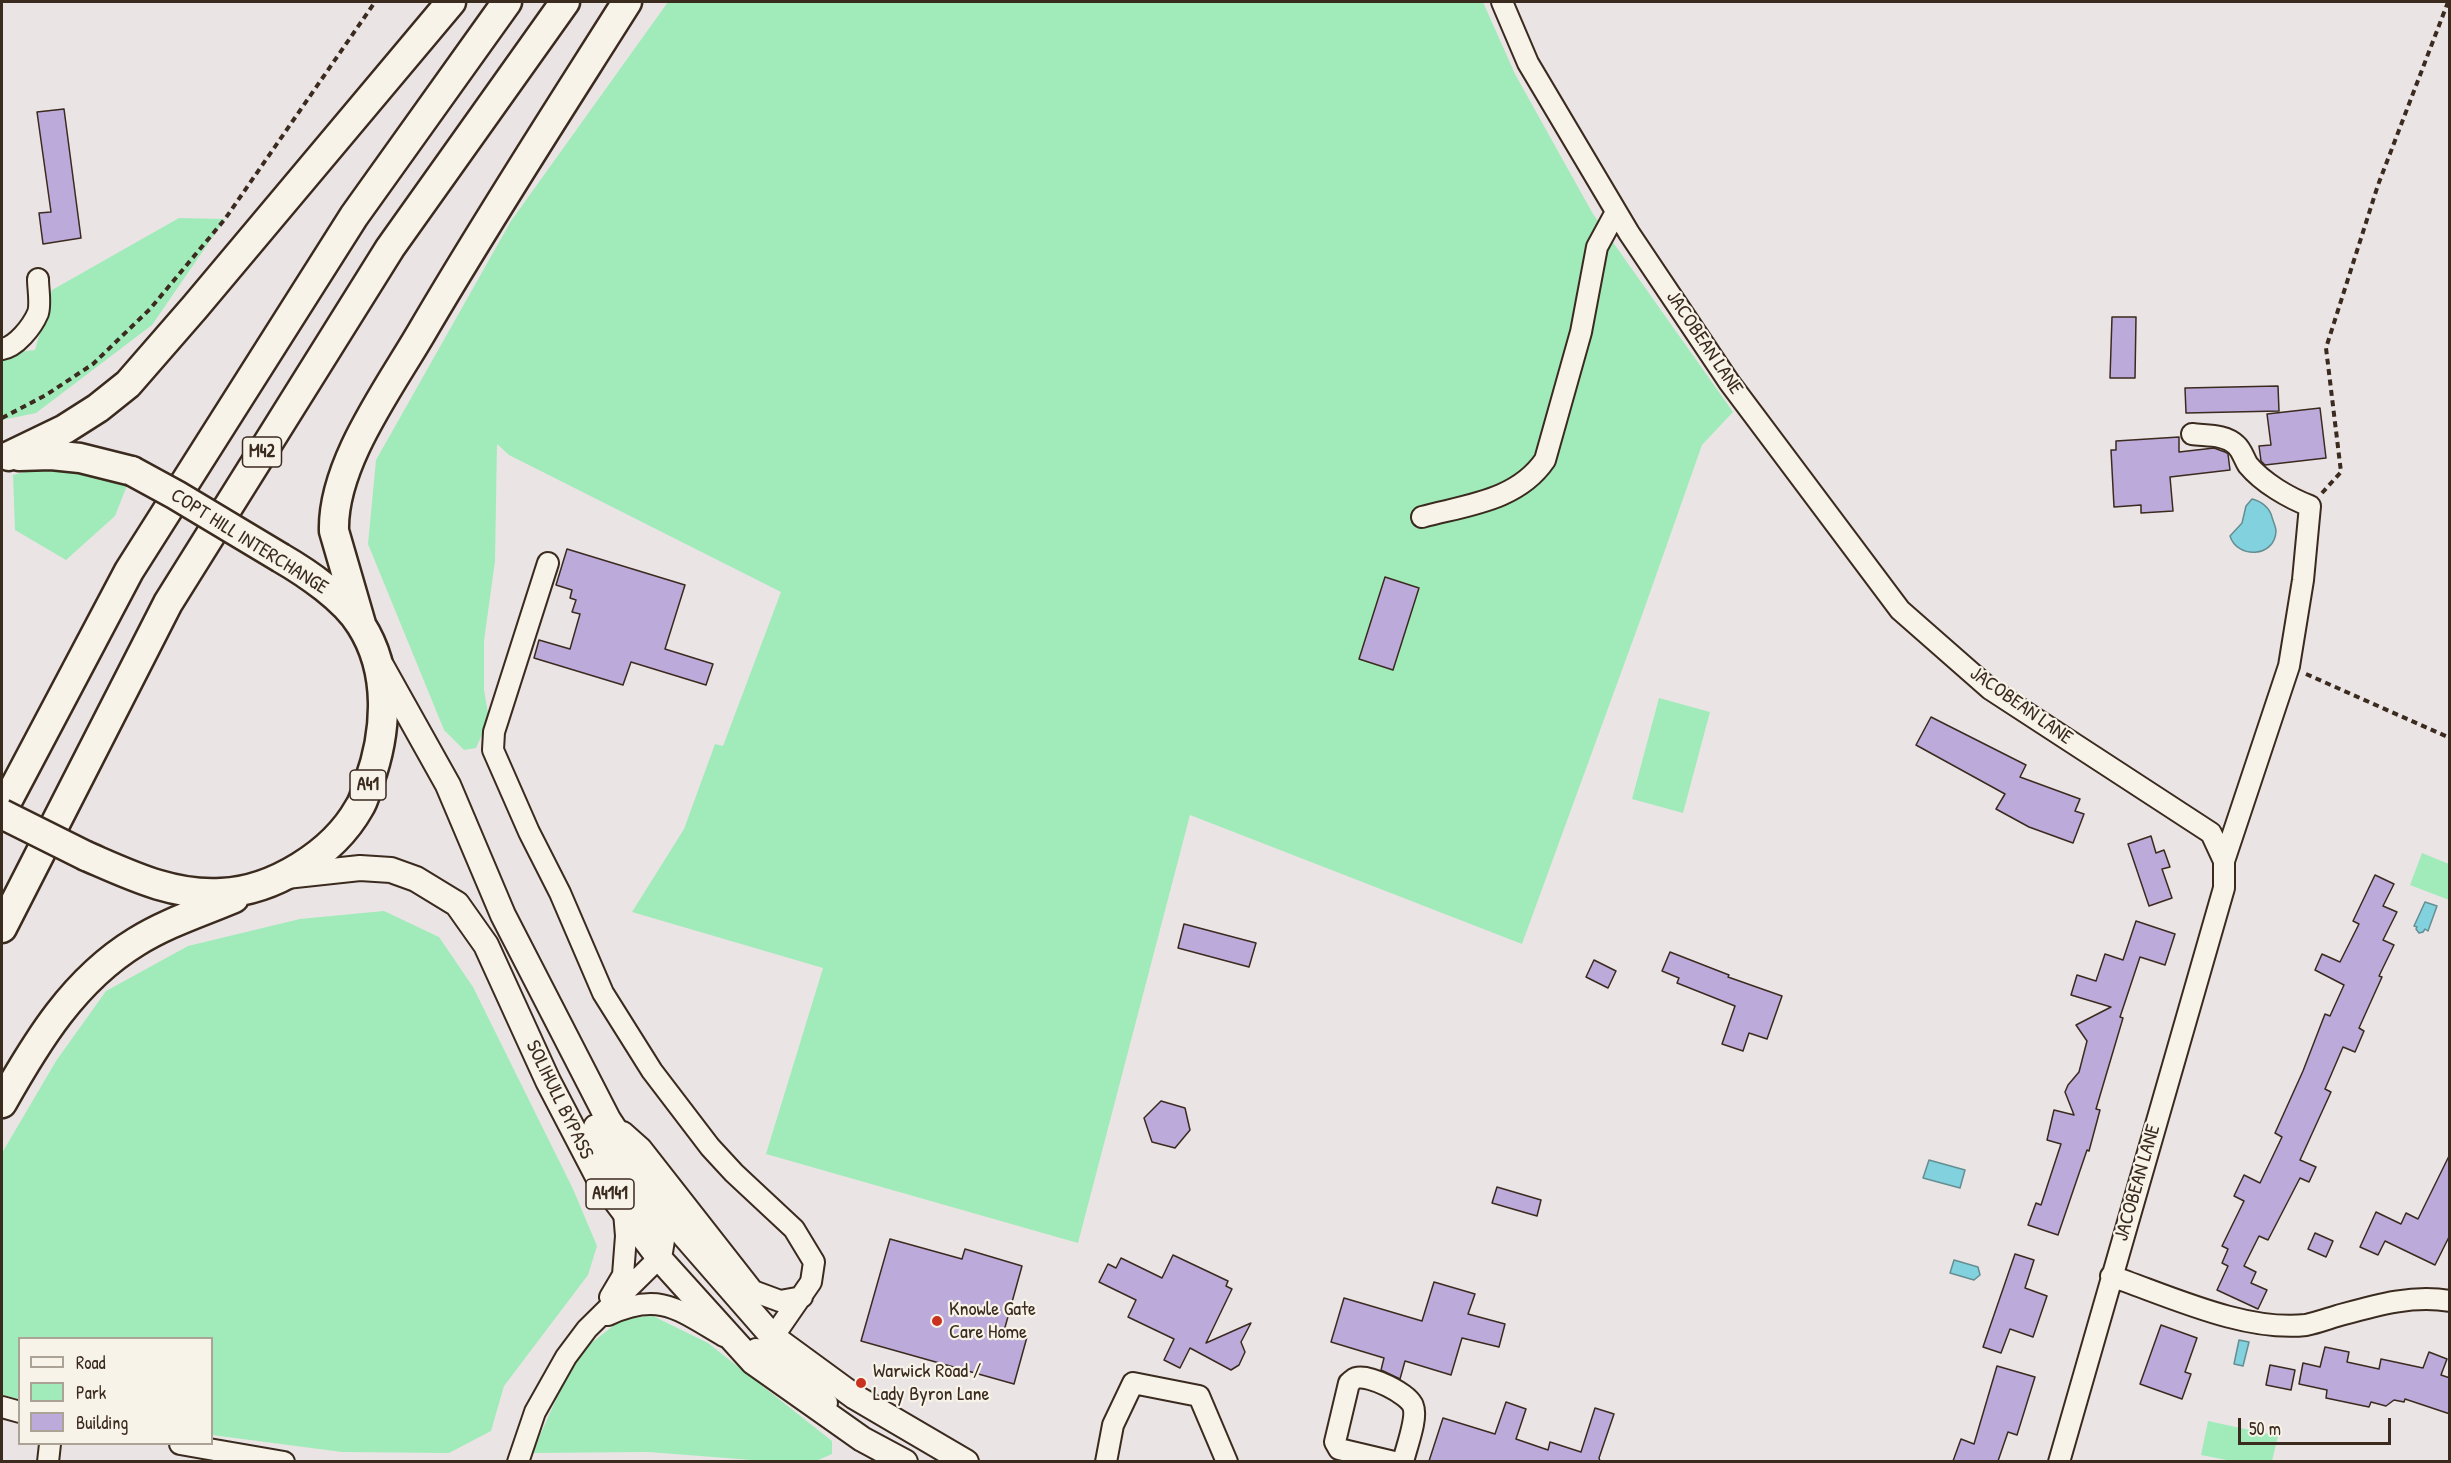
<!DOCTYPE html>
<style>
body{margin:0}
#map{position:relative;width:2451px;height:1463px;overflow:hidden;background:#ebe4e5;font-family:"Patrick Hand",sans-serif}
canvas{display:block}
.frame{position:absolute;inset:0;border:3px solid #3b2a1e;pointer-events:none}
.legend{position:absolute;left:18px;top:1337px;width:195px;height:108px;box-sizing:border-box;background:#f7f3e8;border:2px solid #aca397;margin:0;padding:8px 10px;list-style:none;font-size:18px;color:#3b2a1e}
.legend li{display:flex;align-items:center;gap:12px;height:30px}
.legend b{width:30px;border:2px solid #aca397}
.scale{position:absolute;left:2238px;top:1418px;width:153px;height:27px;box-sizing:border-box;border:3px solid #3b2a1e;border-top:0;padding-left:8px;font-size:18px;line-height:21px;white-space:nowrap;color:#3b2a1e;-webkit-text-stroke:4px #f7f3e8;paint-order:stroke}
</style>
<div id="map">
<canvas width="2451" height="1463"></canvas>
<div class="frame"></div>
<ul class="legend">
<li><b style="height:8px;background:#f7f3e8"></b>Road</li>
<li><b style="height:16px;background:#a1ebba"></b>Park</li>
<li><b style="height:16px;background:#bcaada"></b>Building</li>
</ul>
<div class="scale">50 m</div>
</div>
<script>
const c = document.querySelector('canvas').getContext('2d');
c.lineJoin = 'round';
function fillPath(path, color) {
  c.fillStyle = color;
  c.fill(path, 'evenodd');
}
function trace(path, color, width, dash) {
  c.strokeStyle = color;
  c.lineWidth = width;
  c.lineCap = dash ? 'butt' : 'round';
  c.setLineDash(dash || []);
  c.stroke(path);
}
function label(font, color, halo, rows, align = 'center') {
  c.font = font + ' "Patrick Hand",sans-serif';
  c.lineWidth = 4.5;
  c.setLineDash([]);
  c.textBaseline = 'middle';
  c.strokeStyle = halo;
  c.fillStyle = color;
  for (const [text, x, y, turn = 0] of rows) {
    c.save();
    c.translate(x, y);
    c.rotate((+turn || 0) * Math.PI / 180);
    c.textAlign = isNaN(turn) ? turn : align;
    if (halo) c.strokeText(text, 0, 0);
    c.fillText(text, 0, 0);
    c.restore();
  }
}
const green = new Path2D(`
 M668 2H1483L1515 74 1593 214 1733 412 1702 445 1641 618 1522 944 1190 815 1078 1243 766 1154 823 968 632 912 684 829 715 744 723 746 781 592 509 455 497 444 495 561 484 641V690L489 719 476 748 464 750 444 730 368 544 376 460 511 221Z
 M179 218 225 219 152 325 36 413 2 420V354L35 350 52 290Z
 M54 464 128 483 115 516 66 560 15 530 13 475Z
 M1659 698 1710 712 1683 813 1632 799Z
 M2422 853 2449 864V900L2410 885Z
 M384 911 439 937 473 987 573 1189 597 1246 588 1275 504 1386 491 1431 449 1453 342 1452 212 1435V1338H20L19 1399 2 1395V1153L56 1061 106 991 188 946 300 919Z
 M653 1316 708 1343 832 1441V1454L814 1462 765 1461 648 1452 532 1453 576 1355 622 1319Z
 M2208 1421 2278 1436 2272 1461H2232L2201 1455Z`);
const water = new Path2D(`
 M2252 499C2261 501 2270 508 2272 517 2273 521 2276 527 2276 531 2275 558 2237 559 2230 536L2242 523 2246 506Z
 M2425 902 2437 906 2428 931 2425 929 2423 932 2419 933 2416 929 2417 927 2414 926Z
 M1929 1160 1965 1170 1960 1188 1923 1178Z
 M1954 1260 1978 1267 1980 1275 1974 1280 1950 1273Z
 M2239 1340 2249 1342 2243 1366 2234 1364Z`);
const building = new Path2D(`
 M64 109 81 238 43 244 39 213 51 212 37 112Z
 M2112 317H2136L2135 378H2110Z
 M2278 386 2279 411 2186 413 2185 388Z
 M2320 408 2326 458 2265 465 2261 461 2259 446 2271 445 2267 414Z
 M2179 437V452L2214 448 2225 452 2228 454 2230 470 2170 477 2173 511 2141 513V505L2114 507 2111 450H2116V441Z
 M567 549 685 585 665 649 713 664 706 685 631 662 623 685 534 658 539 640 570 649 580 614 572 612 576 600 570 598 572 590 556 585Z
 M1385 577 1419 588 1393 670 1359 659Z
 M1931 717 2026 765 2020 777 2080 799 2075 811 2084 814 2073 843 2029 827 1996 809 2005 794 1916 745Z
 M2151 836 2156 853 2164 850 2170 867 2162 869 2172 898 2149 906 2128 844Z
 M2375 875 2394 884 2383 906 2397 912 2383 940 2394 945 2379 976 2382 977 2359 1028 2364 1031 2355 1052 2343 1047 2325 1089 2331 1092 2300 1160 2316 1167 2309 1182 2300 1178 2268 1240 2259 1236 2244 1266 2256 1272 2251 1283 2267 1290 2258 1309 2217 1290 2228 1266 2222 1263 2228 1249 2222 1246 2244 1201 2234 1196 2244 1175 2260 1183 2282 1137 2275 1133 2303 1071 2325 1014 2330 1016 2344 985 2315 970 2322 954 2340 962 2359 924 2353 921Z
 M2136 921 2175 934 2165 965 2140 957 2120 1017 2123 1018 2096 1109 2100 1110 2089 1151 2087 1150 2058 1235 2028 1225 2036 1203 2041 1205 2061 1144 2047 1140 2054 1110 2074 1115 2065 1092 2068 1085 2079 1072 2087 1041 2076 1025 2111 1007 2071 995 2077 975 2096 981 2105 954 2123 960Z
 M1184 924 1256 943 1249 967 1178 948Z
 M1670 952 1729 975 1728 977 1782 996 1767 1039 1749 1033 1743 1051 1722 1044 1735 1006 1677 983 1679 978 1662 971Z
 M1594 960 1616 971 1608 988 1586 977Z
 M1161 1101 1185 1108 1190 1130 1175 1148 1152 1142 1144 1118Z
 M2450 1154V1235L2435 1265 2385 1241 2378 1255 2360 1247 2376 1212 2401 1224 2406 1213 2418 1219Z
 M1497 1187 1541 1200 1537 1216 1492 1203Z
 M2315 1233 2333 1241 2326 1257 2308 1249Z
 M890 1239 962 1259 965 1249 1022 1266 1004 1331 1027 1337 1014 1384 861 1341Z
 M2015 1254 2034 1260 2025 1288 2047 1296 2033 1337 2010 1329 2001 1353 1983 1347Z
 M1173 1255 1228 1281 1226 1286 1232 1289 1206 1343 1251 1323 1241 1342 1245 1352 1239 1365 1231 1370 1190 1348 1180 1368 1164 1360 1174 1339 1128 1317 1136 1300 1099 1282 1108 1264 1116 1268 1121 1258 1162 1278Z
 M1434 1282 1475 1294 1468 1314 1505 1324 1499 1347 1462 1338 1451 1375 1405 1361 1400 1379 1381 1370 1384 1358 1331 1342 1344 1298 1422 1321Z
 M2161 1325 2197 1338 2185 1372 2191 1374 2182 1399 2140 1384Z
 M2325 1347 2349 1352 2347 1362 2379 1369 2381 1359 2423 1368 2429 1352 2447 1359 2441 1375 2450 1378V1414L2405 1399 2404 1402 2394 1400 2386 1406 2371 1402 2369 1407 2326 1398 2327 1390 2299 1384 2303 1363 2320 1367Z
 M2270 1365 2295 1370 2291 1390 2266 1385Z
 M1997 1366 2035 1377 2017 1435 2008 1432 1998 1461H1953L1961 1439 1974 1444Z
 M1506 1402 1526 1409 1516 1439 1548 1450 1550 1442 1581 1452 1595 1408 1614 1414 1599 1458 1600 1461H1429L1443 1418 1495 1434Z`);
const path = new Path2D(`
 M2 418 46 395 93 364 150 309 225 219 375 2
 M2322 493 2341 472 2326 348 2378 185 2448 2
 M2306 674 2450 738`);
const minor = new Path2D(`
 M1502 2 1528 63 1629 233 1729 382 1900 610 1990 689 2211 833 2224 861V888L2059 1462
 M2 349C16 347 32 327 38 313 41 304 38 289 38 279
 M2192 434C2206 436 2225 434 2236 445 2242 450 2244 459 2248 465 2263 483 2289 498 2310 506L2303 580 2289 666 2224 861
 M1422 517C1466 505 1517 501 1545 460L1581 332 1597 247 1616 212
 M548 563 494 732 493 750 529 832 560 893 603 993 652 1071 710 1147 734 1173 794 1229 814 1262 811 1282 773 1337 767 1352
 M623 1132 641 1148 753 1291 780 1301 802 1297
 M2111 1276C2169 1296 2245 1332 2306 1325 2316 1323 2327 1319 2337 1316 2373 1306 2412 1294 2450 1301
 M610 1297 623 1275 626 1236 624 1212
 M608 1315C660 1291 679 1310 724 1336
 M756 1349 767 1352 827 1403
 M2 1407 20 1412
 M180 1444 284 1462
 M48 1462 50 1444
 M518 1462 535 1412 566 1357 587 1329 659 1258
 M1106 1462 1113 1425 1133 1383 1199 1396 1227 1462
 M1394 1462 1339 1449 1335 1442 1349 1383C1352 1381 1353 1379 1356 1378 1369 1374 1409 1394 1413 1406 1418 1418 1406 1448 1403 1462`);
const major = new Path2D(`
 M382 667 448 785 503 915 608 1119 684 1235 773 1337 855 1397 966 1462
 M286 876 360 868 391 870 416 879 457 904 486 945 548 1081 598 1177 659 1258 753 1362 862 1439 905 1462
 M596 1127 629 1187 658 1228 662 1240 659 1258`);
const highway = new Path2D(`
 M9 456 65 429 98 408 128 384 195 307 451 2
 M19 456 51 455 80 458 132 471
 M361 624 334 531C332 464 390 387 423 330 488 219 558 111 627 2
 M2 811 129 571 354 216 507 2
 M86 856C130 875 172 896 221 893 273 891 333 854 359 808 364 801 366 791 369 782 387 732 391 672 361 625 345 599 307 573 281 558
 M2 928 168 603 390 248 565 2
 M2 1103C37 1041 74 980 136 942 166 923 201 912 234 898`);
const highwayBridge = new Path2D(`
 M132 471 176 495 281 558
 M2 814 86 856`);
const markers = [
 [937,1321,6,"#c8321e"],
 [861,1383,6,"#c8321e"]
];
const shields = [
 [262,452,39],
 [368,785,36],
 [610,1194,48]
];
const shieldNames = [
 ["M42",262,452],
 ["A41",368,785],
 ["A4141",610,1194]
];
const streetNames = [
 ["JACOBEAN LANE",1704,343,56],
 ["COPT HILL INTERCHANGE",249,542,32],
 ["JACOBEAN LANE",2021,706,35],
 ["SOLIHULL BYPASS",559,1100,64],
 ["JACOBEAN LANE",2138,1183,-74]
];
const poiNames = [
 ["Knowle Gate",949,1310],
 ["Care Home",949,1333],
 ["Warwick Road /",873,1372],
 ["Lady Byron Lane",873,1395]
];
fillPath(green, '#a1ebba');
fillPath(water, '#81d1de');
trace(water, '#658e91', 1.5);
fillPath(building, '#bcaada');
trace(building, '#3b2a1e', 1.5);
trace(minor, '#3b2a1e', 24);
trace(major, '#3b2a1e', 28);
trace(highway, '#3b2a1e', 33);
trace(path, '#3b2a1e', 4, [6, 4.5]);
trace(minor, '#f7f3e8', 20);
trace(major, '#f7f3e8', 24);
trace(highway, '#f7f3e8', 28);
trace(highwayBridge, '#3b2a1e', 33, []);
trace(highwayBridge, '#f7f3e8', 28);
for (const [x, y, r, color] of markers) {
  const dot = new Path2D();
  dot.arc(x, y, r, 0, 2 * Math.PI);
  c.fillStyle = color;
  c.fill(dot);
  trace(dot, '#f7f3e8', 2);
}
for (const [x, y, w] of shields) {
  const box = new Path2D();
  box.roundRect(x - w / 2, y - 15, w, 30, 4.5);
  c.fillStyle = '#f7f3e8';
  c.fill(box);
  trace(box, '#3b2a1e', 1.5);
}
label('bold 18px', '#3b2a1e', null, shieldNames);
label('20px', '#3b2a1e', '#f7f3e8', streetNames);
label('20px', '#3b2a1e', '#f7f3e8', poiNames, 'left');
</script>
